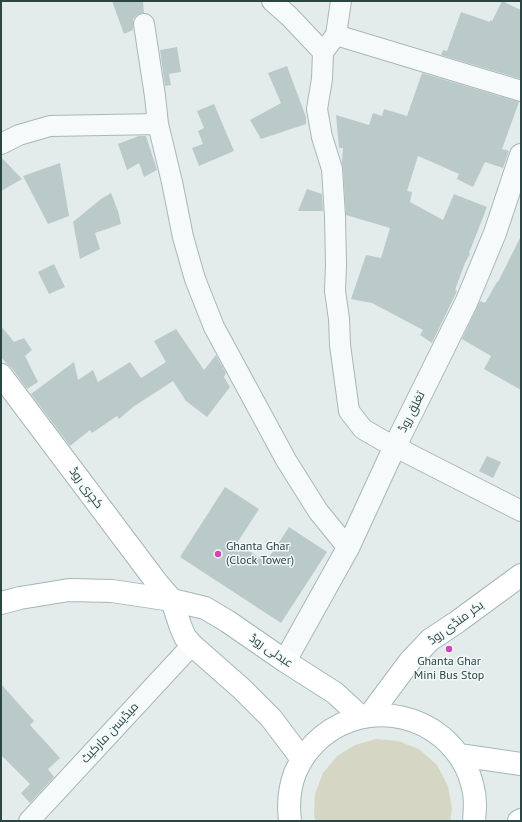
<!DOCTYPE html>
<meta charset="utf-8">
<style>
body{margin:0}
#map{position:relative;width:522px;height:822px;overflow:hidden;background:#e3eceb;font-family:"PT Sans",sans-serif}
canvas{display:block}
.frame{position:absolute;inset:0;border:2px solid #2a4544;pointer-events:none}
</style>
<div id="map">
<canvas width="522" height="822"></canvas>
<div class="frame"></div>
</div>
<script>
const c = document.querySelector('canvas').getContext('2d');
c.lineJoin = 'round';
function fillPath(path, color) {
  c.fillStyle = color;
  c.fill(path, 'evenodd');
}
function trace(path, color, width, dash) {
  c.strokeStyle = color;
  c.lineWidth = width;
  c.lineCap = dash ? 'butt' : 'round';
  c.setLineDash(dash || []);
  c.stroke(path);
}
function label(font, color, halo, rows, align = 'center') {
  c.font = font + ' "PT Sans",Cairo,sans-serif';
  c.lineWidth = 3;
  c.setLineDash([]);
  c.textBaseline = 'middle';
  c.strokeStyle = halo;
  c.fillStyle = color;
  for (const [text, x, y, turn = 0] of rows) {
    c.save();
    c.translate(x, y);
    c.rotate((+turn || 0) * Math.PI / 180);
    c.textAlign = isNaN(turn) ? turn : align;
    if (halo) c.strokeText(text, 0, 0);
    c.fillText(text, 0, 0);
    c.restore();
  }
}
const green = new Path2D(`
 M376 739 398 741 419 749 437 765 448 786 452 809 450 821H316L314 816 315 794 323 773 337 756 355 745Z`);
const building = new Path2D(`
 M112 1H143L144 13 137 15 133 19V30L124 34Z
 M502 1 521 10V79L441 55 443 50 447 51 461 12 490 22V20L492 21Z
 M177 47 181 72 169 74 171 85 165 86 160 50Z
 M287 66 306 117V124L261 139 250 120 281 103 268 73Z
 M422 73 519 102 502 149 509 151 503 168 485 162 473 187 457 179 459 174 418 156 407 191 412 192 410 202 443 220 454 194 487 207 469 253 470 254 465 263 455 290 457 291 432 343 420 335 423 330 372 303 351 299 366 255 381 258 390 228 346 215 343 168 342 163 343 148H339L336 115 369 125 373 113 382 116 384 109 407 116Z
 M214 104 234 151 199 166 192 148 203 144 198 131 204 128 197 111Z
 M139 136H146L157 170 144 177 139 163 127 170 118 144Z
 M1 157 22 179 1 191Z
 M60 163 69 216 48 224 23 176Z
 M307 189 322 194 323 211H298Z
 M111 193 118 211 121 224 95 233 100 249 80 259 73 222 101 199Z
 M521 236V390L484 369 491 356 462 339 480 301 485 303 497 282H498Z
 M54 264 65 287 49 294 38 272Z
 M1 326 14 342 24 338 32 350 25 356 38 382 27 389 11 367 7 364 1 357Z
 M176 329 204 370 216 355 226 373 224 377 230 387 207 417 186 401 173 381 133 407 119 419 117 416 92 433 90 430 70 446 31 394 74 362 78 380 93 370 98 382 130 362 141 378 166 362 154 341Z
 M487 456 501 462 493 478 479 471Z
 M225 487 259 509 237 543 266 562 289 527 327 552 281 623 180 557Z
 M1 684 34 721 30 725 60 758 48 769 54 777 30 803 21 793 30 784 1 755Z`);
const minor = new Path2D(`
 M272 1 290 17 323 52
 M341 1 336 35 323 52 322 79 317 109 322 137 332 169 335 216 336 265 335 291 339 319 340 345 349 411 363 429 382 440 521 511
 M144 24 155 96 158 124 172 182 183 237 195 279 214 327 286 460 318 511 348 548
 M336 35 521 91
 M1 144 19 135 50 126 158 124
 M29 821 192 645`);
const tertiary = new Path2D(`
 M285 661 348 548 395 446 466 303 495 233 521 155`);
const secondary = new Path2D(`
 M1 375 158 584 172 600
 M369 716 410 661 430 640 457 622 521 575`);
const primary = new Path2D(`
 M172 600 180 625 185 637 192 645 242 689 271 718 302 759
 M1 603 20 598 69 590 112 591 172 600 205 608 227 621 285 661 335 693 361 717
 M459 755 521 764
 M290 821C288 805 289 789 295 773 320 714 393 697 442 737 457 750 469 768 473 788 476 799 475 810 474 821
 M519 821 521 820`);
const markers = [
 [218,554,4,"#d544bc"],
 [449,649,4,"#d544bc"]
];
const streetNames = [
 ["تغلق روڈ",412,412,-63],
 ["کچری روڈ",86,488,53],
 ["بکر منڈی روڈ",456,623,-36],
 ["عبدلی روڈ",271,651,34],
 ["میڈیسن مارکیٹ",110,733,-47]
];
const poiNames = [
 ["Ghanta Ghar",226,547],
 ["(Clock Tower)",226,561],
 ["Ghanta Ghar",449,662,"center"],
 ["Mini Bus Stop",449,676,"center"]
];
fillPath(green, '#d5d6c4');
fillPath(building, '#bacac9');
trace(minor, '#a8b7b6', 22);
trace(tertiary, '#a8b7b6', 24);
trace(secondary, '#a8b7b6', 24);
trace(primary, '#a2b8b7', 24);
trace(minor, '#f6fafa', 20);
trace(tertiary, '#f6fafa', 22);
trace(secondary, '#fff', 22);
trace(primary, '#fff', 22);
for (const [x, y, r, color] of markers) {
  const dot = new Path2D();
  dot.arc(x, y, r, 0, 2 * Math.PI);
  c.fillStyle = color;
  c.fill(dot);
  trace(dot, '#f3f9f8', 1.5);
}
label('12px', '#2a4544', '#f3f9f8', streetNames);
label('12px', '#2a4544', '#f3f9f8', poiNames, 'left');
</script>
